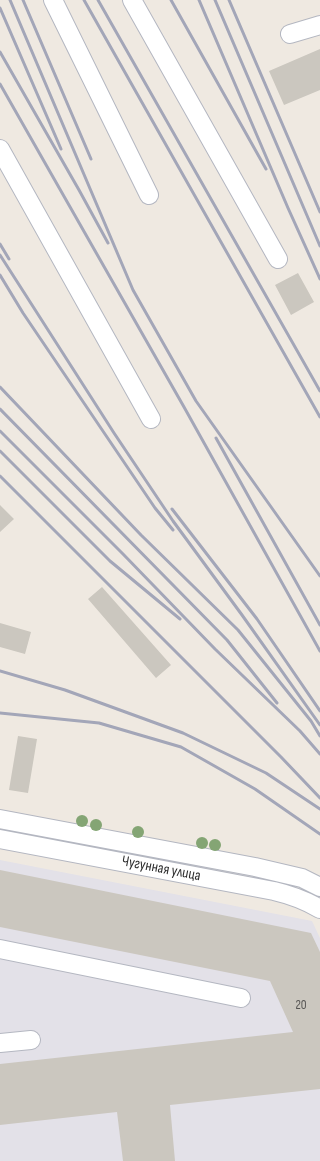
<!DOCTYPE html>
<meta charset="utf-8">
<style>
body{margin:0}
canvas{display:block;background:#efe9e1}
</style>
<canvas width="320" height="1161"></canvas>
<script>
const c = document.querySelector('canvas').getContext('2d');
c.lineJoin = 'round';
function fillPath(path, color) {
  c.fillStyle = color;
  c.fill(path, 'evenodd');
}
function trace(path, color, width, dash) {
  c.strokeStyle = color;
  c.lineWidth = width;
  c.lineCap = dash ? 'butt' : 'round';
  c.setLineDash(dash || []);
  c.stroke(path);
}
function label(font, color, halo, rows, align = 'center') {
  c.font = font + ' "Sofia Sans Condensed",sans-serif';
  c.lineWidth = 3;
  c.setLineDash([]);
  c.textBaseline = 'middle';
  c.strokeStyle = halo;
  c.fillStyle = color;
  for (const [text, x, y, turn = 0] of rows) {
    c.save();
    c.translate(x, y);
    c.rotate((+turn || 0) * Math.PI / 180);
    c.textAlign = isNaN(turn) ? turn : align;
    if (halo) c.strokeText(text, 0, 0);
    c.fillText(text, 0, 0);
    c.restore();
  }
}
const industrial = new Path2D(`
 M0 860 312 921 320 938V1161H0Z`);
const building = new Path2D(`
 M320 49V90L284 105 269 71Z
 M298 273 314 302 291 315 275 285Z
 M0 505 14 519 0 532Z
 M102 587 171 665 156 678 88 599Z
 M0 623 31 632 25 654 0 647Z
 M18 736 37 739 28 793 9 790Z
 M0 870 311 933 320 952V1089L170 1105 175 1161H123L117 1112 0 1125V1064L293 1032 270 981 0 927Z`);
const minor = new Path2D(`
 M53 0 149 195
 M132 0 278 259
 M290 34 320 25
 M0 149 151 419
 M0 819 255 867 302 878 320 887
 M0 839 274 891C291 895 305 900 320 909
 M0 949 241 998
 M0 1043 31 1040`);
const rail = new Path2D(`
 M10 0 133 290 196 401 320 576
 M23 0 91 159
 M84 0 320 417
 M98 0 320 391
 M171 0 266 169
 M199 0 288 208 320 279
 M215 0 320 246
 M229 0 320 212
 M0 8 61 149
 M0 52 79 190 108 243
 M0 84 184 407 320 651
 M0 244 9 259
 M0 255 114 433 173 521 242 615 320 725
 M0 275 23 313 155 508 173 530
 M0 387 141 535 238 630 311 721 320 736
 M0 409 227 640 277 703
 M0 431 123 554 215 649 300 731 320 754
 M216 438 320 625
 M0 451 110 561 180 619
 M0 476 281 757 320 798
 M172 509 257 619 320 711
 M0 671 65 690 183 733 266 773 320 809
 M0 713 99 723 181 747 255 789 320 834`);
const trees = [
 [82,821],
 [96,825],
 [138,832],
 [202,843],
 [215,845]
];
const numberNames = [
 ["20",301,1006]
];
const streetNames = [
 ["Чугунная улица",161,869,11]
];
fillPath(industrial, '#e3e1e8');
fillPath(building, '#cbc7bf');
trace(minor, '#b4b7c1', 20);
trace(minor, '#fff', 18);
trace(rail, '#a3a6b8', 3);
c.fillStyle = '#84a574';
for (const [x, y] of trees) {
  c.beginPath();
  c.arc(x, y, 6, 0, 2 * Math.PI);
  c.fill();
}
label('13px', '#555452', null, numberNames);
label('15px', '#2e2e2e', '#fff', streetNames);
</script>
